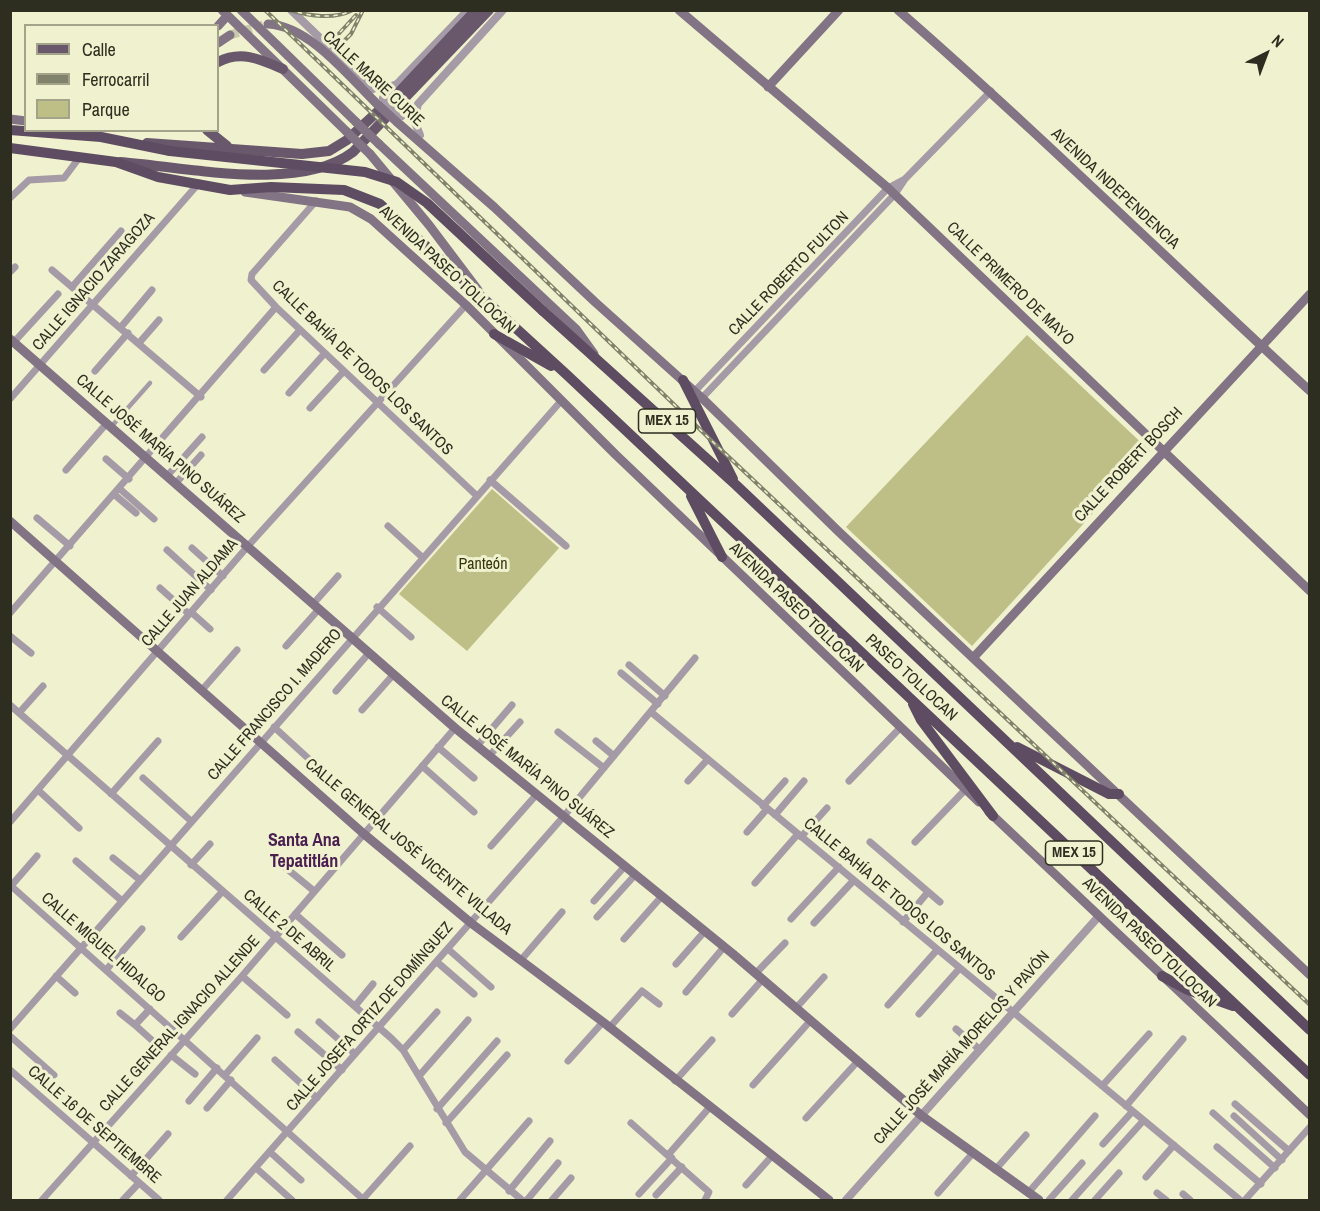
<!DOCTYPE html>
<meta charset="utf-8">
<style>
body{margin:0}
#map{position:relative;width:1320px;height:1211px;overflow:hidden;background:#f0f1ce;font-family:"Archivo Narrow",sans-serif}
canvas{display:block}
.frame{position:absolute;inset:0;border:12px solid #2d2d20;pointer-events:none}
.legend{position:absolute;left:24px;top:24px;width:195px;height:108px;box-sizing:border-box;background:#f0f1ce;border:2px solid #a2a388;margin:0;padding:8px 10px;list-style:none;font-size:18px;color:#2d2d20}
.legend li{display:flex;align-items:center;gap:12px;height:30px}
.legend b{width:30px;border:2px solid #a2a388}
.north{position:absolute;left:1236px;top:24px;width:60px;height:60px;-webkit-text-stroke:4px #f0f1ce;paint-order:stroke;rotate:42deg;font-size:16px;font-weight:700;line-height:24px;text-align:center;color:#2d2d20}
.north::after{content:'';display:block;margin:auto;width:21px;height:27px;background:#2d2d20;clip-path:polygon(50% 0,100% 100%,50% 72%,0 100%)}
</style>
<div id="map">
<canvas width="1320" height="1211"></canvas>
<div class="frame"></div>
<ul class="legend">
<li><b style="height:8px;background:#69586c"></b>Calle</li>
<li><b style="height:8px;background:#81826b"></b>Ferrocarril</li>
<li><b style="height:16px;background:#bebf87"></b>Parque</li>
</ul>
<div class="north">N</div>
</div>
<script>
const c = document.querySelector('canvas').getContext('2d');
c.lineJoin = 'round';
function fillPath(path, color) {
  c.fillStyle = color;
  c.fill(path, 'evenodd');
}
function trace(path, color, width, dash) {
  c.strokeStyle = color;
  c.lineWidth = width;
  c.lineCap = dash ? 'butt' : 'round';
  c.setLineDash(dash || []);
  c.stroke(path);
}
function label(font, color, halo, rows, align = 'center') {
  c.font = font + ' "Archivo Narrow",sans-serif';
  c.lineWidth = 6;
  c.setLineDash([]);
  c.textBaseline = 'middle';
  c.strokeStyle = halo;
  c.fillStyle = color;
  for (const [text, x, y, turn = 0] of rows) {
    c.save();
    c.translate(x, y);
    c.rotate((+turn || 0) * Math.PI / 180);
    c.textAlign = isNaN(turn) ? turn : align;
    if (halo) c.strokeText(text, 0, 0);
    c.fillText(text, 0, 0);
    c.restore();
  }
}
const green = new Path2D(`
 M1027 335 1150 451 972 646 846 527Z
 M492 489 559 548 467 651 399 594Z`);
const secondaryTunnel = new Path2D(`
 M230 35 263 25`);
const pedestrian = new Path2D(`
 M111 427 150 383`);
const minor = new Path2D(`
 M10 198 29 180 64 178 79 158
 M316 201 252 274 251 280 276 307 476 495
 M52 270 201 397
 M10 272 15 267
 M72 287 121 231
 M121 327 152 290
 M14 342 58 294
 M139 343 159 320
 M264 370 300 330
 M95 371 128 333
 M695 391 888 188 903 180
 M289 393 325 353
 M702 398 895 194 905 179 991 91
 M10 399 199 183
 M310 408 344 371
 M106 459 129 479
 M66 470 107 423
 M167 476 202 437
 M490 480 566 546
 M176 483 201 455
 M120 489 154 519
 M115 495 136 513
 M37 518 70 546
 M388 526 422 557
 M192 548 223 576
 M167 550 211 590
 M160 588 189 614
 M313 604 338 576
 M377 607 411 637
 M191 612 210 629
 M10 613 276 307
 M10 636 31 653
 M286 646 319 609
 M629 665 665 696
 M621 673 658 704
 M202 690 237 650
 M336 691 369 653
 M10 705 391 1038 403 1050 465 1152 522 1200
 M362 710 393 675
 M651 712 1240 1200
 M19 713 43 686
 M274 727 310 760
 M558 732 604 768
 M596 741 614 756
 M477 746 512 705
 M438 747 474 778
 M489 756 520 722
 M422 766 474 812
 M143 778 191 821
 M688 781 708 759
 M849 781 900 728
 M38 790 79 828
 M111 794 158 741
 M763 806 785 781
 M775 815 804 781
 M10 822 248 546 466 305
 M747 832 767 809
 M801 837 827 808
 M870 842 940 902
 M915 842 965 790
 M491 846 537 794
 M113 858 140 880
 M76 861 122 901
 M191 865 210 844
 M286 868 314 891
 M755 883 798 834
 M10 885 364 1200
 M11 886 37 856
 M594 901 625 866
 M295 914 342 955
 M597 917 635 875
 M791 919 839 867
 M903 922 928 892
 M814 923 854 880
 M181 937 222 892
 M624 939 662 896
 M448 949 491 987
 M521 960 562 912
 M437 962 474 994
 M676 964 705 931
 M106 970 142 929
 M756 973 785 943
 M56 976 75 993
 M242 976 287 1015
 M686 992 724 947
 M888 1005 937 950
 M355 1006 373 984
 M796 1008 824 977
 M150 1009 135 1025 155 1043
 M120 1013 135 1025
 M732 1014 763 979
 M919 1014 959 969
 M319 1022 355 1054
 M609 1028 642 991 659 1004
 M10 1029 561 401
 M956 1029 980 1050
 M298 1032 342 1070
 M10 1036 54 1075
 M403 1050 437 1012
 M171 1055 195 1074
 M275 1060 317 1098
 M568 1061 603 1022
 M10 1070 159 1200
 M225 1075 257 1038
 M419 1076 468 1020
 M675 1081 712 1040
 M753 1085 811 1020
 M1102 1086 1149 1034
 M189 1101 217 1068
 M1235 1104 1289 1151
 M1126 1106 1183 1039
 M207 1108 231 1080
 M437 1109 497 1041
 M1213 1113 1275 1168
 M1234 1116 1282 1160
 M806 1118 858 1061
 M446 1123 507 1055
 M631 1123 709 1192 705 1200
 M1103 1144 1132 1112
 M1217 1147 1261 1184
 M270 1152 301 1180
 M668 1155 709 1108
 M256 1168 292 1200
 M995 1170 1026 1135
 M131 1176 168 1134
 M1146 1177 1174 1145
 M746 1185 771 1157
 M509 1191 550 1141
 M938 1193 973 1153
 M1028 1193 1095 1116
 M1157 1193 1166 1200
 M639 1194 672 1158
 M1183 1194 1190 1200
 M656 1195 682 1167
 M363 1199 410 1146
 M42 1200 242 976 455 728
 M123 1200 139 1183
 M227 1200 564 816 695 658
 M460 1200 529 1121
 M527 1200 558 1163
 M552 1200 571 1178
 M1049 1200 1082 1163
 M1072 1200 1143 1121
 M1095 1200 1119 1173
 M1245 1200 1310 1127`);
const tertiary = new Path2D(`
 M291 10 373 89
 M370 86 385 89 397 84 468 10
 M420 135 414 120 418 104 503 10
 M846 1200 1099 916`);
const secondary = new Path2D(`
 M222 10 347 132
 M241 10 356 122
 M679 10 888 188 1310 591
 M898 10C1039 133 1172 264 1310 391
 M268 24C310 26 349 77 378 105
 M218 26 227 16
 M218 43 230 35
 M768 87 839 10
 M10 119 26 121
 M397 122 494 207 595 302 702 398 838 531 1310 975
 M379 144 576 329 594 354
 M370 154 429 225 478 290
 M245 192 350 207 371 219 466 305 615 454 979 802
 M10 339 455 728 733 954 922 1116 1039 1200
 M10 521 364 834 471 923 603 1022 829 1200
 M973 658 1310 294
 M989 812 1310 1115`);
const primary = new Path2D(`
 M218 62C241 50 260 59 283 69
 M207 130 227 146
 M147 143 302 154 329 151 347 140 400 91 476 10
 M120 162C185 167 299 193 353 152L489 10`);
const trunk = new Path2D(`
 M10 130 101 137 170 151
 M10 148 116 162 158 177 230 190 271 187 344 190 380 204 566 374 1310 1075
 M543 311 736 485 1310 1030
 M494 334 551 366
 M683 380 733 479
 M691 496 722 557
 M913 704 921 720 993 816
 M1017 747 1109 794H1119
 M1162 976 1188 990 1233 1006`);
const rail = new Path2D(`
 M265 10 714 443 1310 1005
 M289 10C310 16 333 20 353 10
 M334 39 356 15
 M341 44 351 34 363 10`);
const tertiaryBridge = new Path2D(`
 M383 98 402 116`);
const secondaryBridge = new Path2D(`
 M378 105 397 122
 M356 122 379 144
 M347 132 370 154`);
const trunkBridge = new Path2D(`
 M170 151 365 172 397 182 427 203 543 311`);
const shields = [
 [667,421,57],
 [1074,853,57]
];
const shieldNames = [
 ["MEX 15",667,421],
 ["MEX 15",1074,853]
];
const streetNames = [
 ["CALLE MARIE CURIE",373,79,43],
 ["AVENIDA INDEPENDENCIA",1115,189,43],
 ["AVENIDA PASEO TOLLOCAN",447,270,43],
 ["CALLE ROBERTO FULTON",789,274,-46],
 ["CALLE IGNACIO ZARAGOZA",94,282,-49],
 ["CALLE PRIMERO DE MAYO",1010,284,44],
 ["CALLE BAHÍA DE TODOS LOS SANTOS",362,368,44],
 ["CALLE JOSÉ MARÍA PINO SUÁREZ",160,449,41],
 ["CALLE ROBERT BOSCH",1129,465,-47],
 ["CALLE JUAN ALDAMA",190,593,-49],
 ["AVENIDA PASEO TOLLOCAN",796,608,44],
 ["PASEO TOLLOCAN",911,678,43],
 ["CALLE FRANCISCO I. MADERO",275,705,-49],
 ["CALLE JOSÉ MARÍA PINO SUÁREZ",527,767,39],
 ["CALLE GENERAL JOSÉ VICENTE VILLADA",408,847,40],
 ["CALLE BAHÍA DE TODOS LOS SANTOS",899,900,40],
 ["CALLE 2 DE ABRIL",289,931,41],
 ["AVENIDA PASEO TOLLOCAN",1149,943,44],
 ["CALLE MIGUEL HIDALGO",103,948,41],
 ["CALLE JOSEFA ORTIZ DE DOMÍNGUEZ",370,1017,-49],
 ["CALLE GENERAL IGNACIO ALLENDE",180,1024,-48],
 ["CALLE JOSÉ MARÍA MORELOS Y PAVÓN",962,1048,-48],
 ["CALLE 16 DE SEPTIEMBRE",94,1125,41]
];
const parkNames = [
 ["Panteón",483,565]
];
const neighbourhoodNames = [
 ["Santa Ana",304,841],
 ["Tepatitlán",304,862]
];
fillPath(green, '#bebf87');
trace(secondaryTunnel, '#c9caab', 9, [9, 4.5]);
trace(pedestrian, '#a59ba7', 4.5);
trace(minor, '#a59ba7', 7);
trace(tertiary, '#a59ba7', 8);
trace(secondary, '#827484', 9);
trace(primary, '#69586c', 10);
trace(trunk, '#5e4c62', 10);
trace(rail, '#81826b', 4);
trace(rail, '#f0f1ce', 1.5, [4.5]);
trace(tertiaryBridge, '#a59ba7', 8);
trace(secondaryBridge, '#827484', 9);
trace(trunkBridge, '#5e4c62', 10);
for (const [x, y, w] of shields) {
  const box = new Path2D();
  box.roundRect(x - w / 2, y - 12, w, 24, 4.5);
  c.fillStyle = '#f0f1ce';
  c.fill(box);
  trace(box, '#2d2d20', 1.5);
}
label('bold 15px', '#2d2d20', null, shieldNames);
label('16px', '#2d2d20', '#f0f1ce', streetNames);
label('16px', '#37360b', '#f0f1ce', parkNames);
label('bold 18px', '#4a1e51', '#f0f1ce', neighbourhoodNames);
</script>
